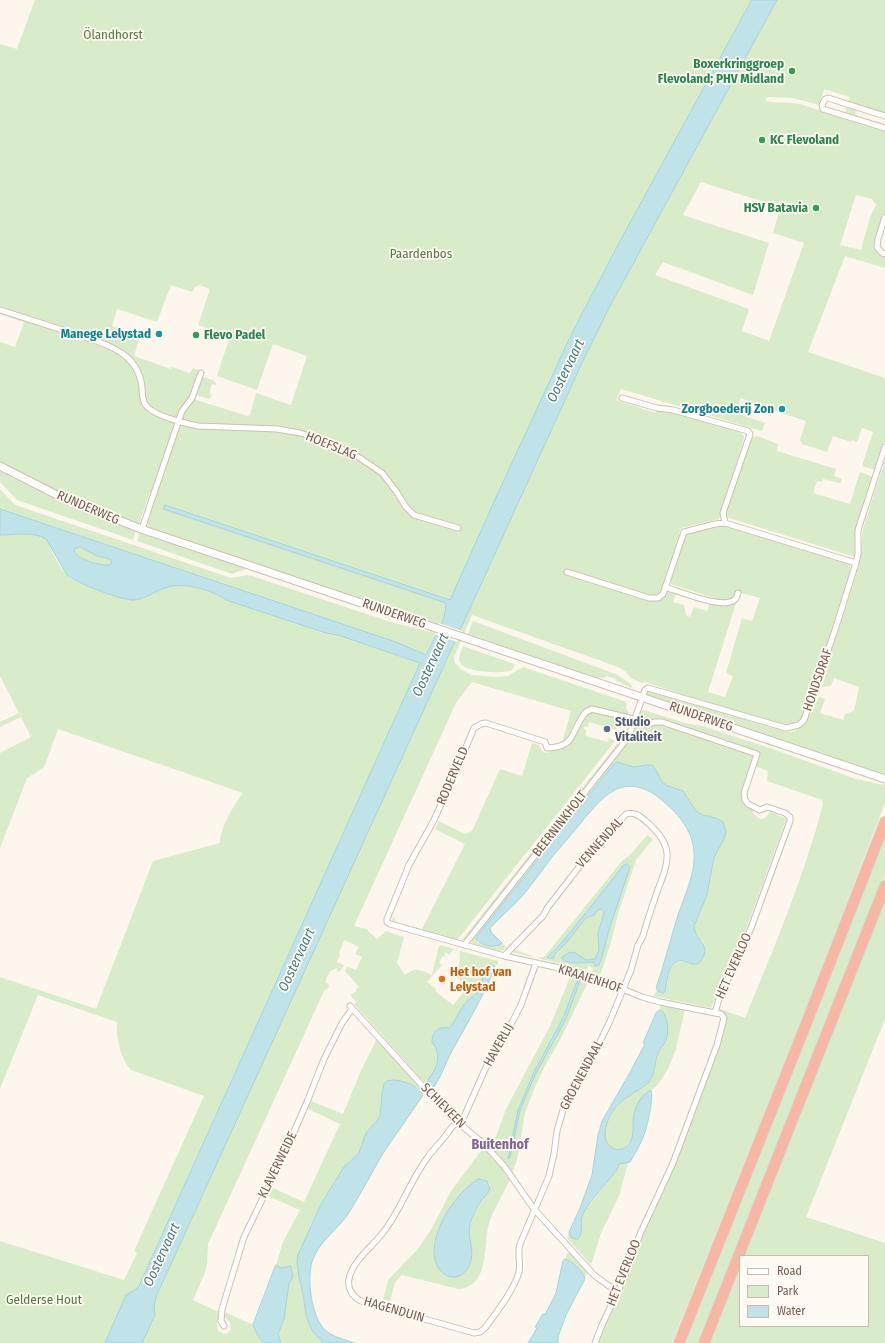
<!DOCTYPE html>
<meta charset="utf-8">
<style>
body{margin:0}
#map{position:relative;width:885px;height:1343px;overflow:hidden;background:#fdf6ec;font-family:"Fira Sans Condensed",sans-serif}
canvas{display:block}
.legend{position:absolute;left:739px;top:1255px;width:130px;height:72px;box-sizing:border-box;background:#fffaf3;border:1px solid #cabbb1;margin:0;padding:5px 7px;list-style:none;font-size:12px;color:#7a5c4d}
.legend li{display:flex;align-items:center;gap:8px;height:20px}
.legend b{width:20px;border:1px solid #cabbb1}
</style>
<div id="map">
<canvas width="885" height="1343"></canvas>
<ul class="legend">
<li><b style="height:5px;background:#fff"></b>Road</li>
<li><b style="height:11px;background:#d8ecc9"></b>Park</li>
<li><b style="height:11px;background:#bfe3e8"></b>Water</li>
</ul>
</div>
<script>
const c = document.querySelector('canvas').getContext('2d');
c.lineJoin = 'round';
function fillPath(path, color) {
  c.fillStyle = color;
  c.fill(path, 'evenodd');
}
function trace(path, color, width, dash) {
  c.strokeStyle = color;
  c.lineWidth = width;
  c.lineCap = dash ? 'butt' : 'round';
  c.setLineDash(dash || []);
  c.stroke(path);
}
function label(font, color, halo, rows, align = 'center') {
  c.font = font + ' "Fira Sans Condensed",sans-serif';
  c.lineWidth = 3.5;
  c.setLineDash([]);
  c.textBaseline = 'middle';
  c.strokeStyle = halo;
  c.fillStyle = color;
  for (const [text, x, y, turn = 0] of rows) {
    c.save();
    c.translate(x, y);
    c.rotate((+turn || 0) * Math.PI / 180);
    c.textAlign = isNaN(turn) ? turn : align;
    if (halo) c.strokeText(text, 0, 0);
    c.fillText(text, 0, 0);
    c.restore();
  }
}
const green = new Path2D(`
 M35 0H752L619 243 571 335 498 493 450 600 165 505 447 603C447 619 433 640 426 655L396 642 0 509V489L14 504 18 506 231 578 249 575 391 622 430 632 434 623 427 620 426 622 151 529 147 525 178 427 183 421 182 418 185 409 193 399 248 416 250 415 256 393 291 405 307 356 273 344 257 390 217 376 230 336 198 325 210 289 199 285 195 287 192 292 171 285 157 322 117 309 112 326 140 336 134 356 171 369 172 367 190 373 193 368 199 370 191 394 185 402 178 416 174 418V421L175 425 152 493 150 492 139 524H135L79 502 0 464V342L15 347 24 322 8 317 9 314 0 308V44L17 49Z
 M777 0H885V114L857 108 855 116 845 113 850 97 824 89 819 105 793 98 766 97V101C777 104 789 101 800 104L885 131V212L873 248 875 250 885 254V268L845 256 808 352 885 378V441L875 470 862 466 873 432 862 428 857 442 851 440V442L833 436 827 452 802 444 800 440 806 421 760 406 741 398 736 413 765 423 762 431 621 389 616 400 656 413 657 410 680 411 737 430 744 436 743 441 719 519 681 528 662 592 664 596 669 590 677 592 673 602 684 605 686 615 690 617 694 607 707 611 710 602 725 607 730 603H736L708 692 725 697 733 676 726 673 742 618 752 621 760 598 741 593 739 594 737 600 731 599 723 601 671 584V579C674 568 680 540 688 533L722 524 850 564V573L802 719C790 730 784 726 769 723L645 682 642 683 631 678 625 671 618 667 472 615 454 657 455 663 462 670 472 675 496 677 508 676 523 667 624 701 627 703 626 709 629 713 624 727 618 725 616 730 589 722 588 727 585 726 584 729 586 730V736L608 742 609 738 615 741 458 939 456 940 391 923 394 916 396 922 422 929 465 844 435 829 439 821 465 834 472 831 500 769 522 776 532 743 539 745 542 751 546 753 550 752 553 749 562 748 567 745 569 738 562 743 571 711 472 682 456 703 354 926 366 929 377 939 386 931 404 937 397 963 405 975C416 966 421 970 432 975L438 949 440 945 454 949 449 955 446 952 444 955 447 958 443 956 439 962 442 965 427 982 436 989 435 991 453 1005 466 989 464 988 466 985 455 976 459 970 460 951 498 961 497 965 491 964 484 972 481 986 479 991 472 997 454 1021 452 1025 449 1028C442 1027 439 1028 434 1033L438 1055 437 1065 429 1084 431 1087H434L432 1091 354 1004 356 1002 350 995 357 991 356 989 359 987 345 971 347 967 356 970 362 957 355 954 359 947 344 940 339 953 340 954 337 962 344 965 340 972 337 971V968C329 970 328 975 325 982L328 984 329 987 326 990 325 989 208 1244 207 1266 204 1275 193 1300 219 1312 217 1322 218 1331 224 1334 228 1333 231 1328 230 1322 223 1315 225 1312 253 1325 264 1343H0V1241L124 1280 137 1253 134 1251 204 1096 131 1070C120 1058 116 1038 117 1022L38 995 0 1089V977L96 1009 153 861 220 843C220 827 234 805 243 793L58 729 45 765 43 768 27 778 0 848V753L31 737 21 717 0 727V722L19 713 0 676V535C15 535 33 531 46 539 52 552 60 570 71 579 90 587 116 599 136 599 145 599 159 589 168 586 186 580 213 592 229 601L326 633 338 635 420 663 143 1276 154 1302 240 1112 581 365 609 308ZM701 182 777 206 779 201 782 202 773 233 804 243 769 341 742 331 749 309 655 275 663 262 753 295 769 243 683 215ZM856 195 872 199 876 205 870 217 861 250 840 245Z
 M203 377 213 380 216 383V385L212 384 209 394 212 395 209 399 198 396 196 392 201 378Z
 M757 436 778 444 777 451 836 469 834 476 842 479 841 482 839 483 823 479 822 482 817 481 813 493 850 504 860 472 873 477 857 528 855 557 726 517 725 515 726 510 750 438Z
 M885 460V776L644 694 647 691 653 690 766 726 789 732 795 731 804 725 819 697 825 699 820 713 843 720 845 714 854 711 859 687 834 678 831 686 822 687 828 667 827 666 860 563 863 529Z
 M0 469 76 506 136 530 133 540 17 500 0 482Z
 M140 532 248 568 232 574 137 541Z
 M77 547H80L97 556 110 559 112 563 110 565C101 566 78 560 74 551Z
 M473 621 618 675 632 685 631 688 615 680 616 679 606 676 605 678 593 677 468 634Z
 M463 646 514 664H515C514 668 513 669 509 671 501 674 467 672 461 664 457 659 461 652 463 646Z
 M644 710 685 723 702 726 770 748 856 779 885 785V803L809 1001 672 1343H597L609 1313H611L615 1305V1303L633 1258 635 1257 638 1249 637 1247C652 1212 669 1178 683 1144 700 1103 713 1061 726 1020V1016L719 1011 720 1009 745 1018C774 948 804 877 823 804L822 800 767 781 768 771 752 765 742 794 745 805 752 809 754 815 761 819 765 818 770 812 785 818 786 820 747 927 711 1008 653 996 667 977 673 963 680 960 689 964H698L703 942 695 932 694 926 707 895 714 857 724 839 712 817 703 815 696 811 680 790 668 786 662 782 656 771 646 765 634 767 621 763 613 765 476 938 478 943 496 947 502 943 506 947 510 943V944L501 952 474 945 472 943V938L629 739 640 712Z
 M618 743 619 746 465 939 462 940Z
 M885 826V876L700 1343H681Z
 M647 835 653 839 636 860 618 914 610 946 600 975 592 972 593 968 588 966 587 970 512 952 513 949 538 958 545 956 622 861 631 854ZM627 864 630 867 609 930 602 957 599 965 595 966 593 962C582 962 572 965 561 959L568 953 586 960 595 959 599 950 598 933 604 913V911L601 909 598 910 594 915 586 918 567 942 556 952 553 959 546 957C563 945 575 927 587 911 599 895 614 880 627 864Z
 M885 898V1019L806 1217 885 1243V1343H709L740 1265V1326H868V1256H744Z
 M572 972 590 978 560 1040 546 1064 535 1087 525 1113 517 1160 512 1173 491 1150 506 1109 551 1024ZM578 980 580 981 566 1019 536 1073 520 1110 510 1158H508L518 1110 534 1072 563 1018Z
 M660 1004 685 1009 676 1049 668 1069 659 1083 653 1089 646 1092 641 1098 635 1110 631 1141 623 1149C617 1150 610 1150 607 1144 599 1126 615 1107 628 1096 634 1091 646 1087 650 1080 655 1072 654 1062 658 1054 659 1050 663 1047 664 1043 667 1037 664 1020 664 1013L660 1010Z
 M377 1039 425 1091 423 1095C414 1083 401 1079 387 1081L384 1084 382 1093 380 1117 366 1133 359 1153 344 1167 321 1204 311 1225 306 1238 299 1280 301 1284 307 1319 313 1332 322 1341V1343H281L278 1334 284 1319 289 1283 293 1277 292 1267 289 1266 281 1268 276 1265 283 1242 300 1210 268 1196 273 1188 304 1202 340 1124 308 1109 311 1101 343 1114 360 1073Z
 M484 1147 511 1178C504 1192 496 1205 490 1220 482 1242 492 1287 458 1289L402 1275 395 1282 389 1305 382 1303 388 1280 417 1250 432 1228 451 1191ZM482 1179 489 1184C492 1192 477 1207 473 1217 469 1224 469 1231 470 1239L445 1275C420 1252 443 1215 460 1196 467 1189 473 1182 482 1179Z
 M623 1163H628L619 1196 601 1233 591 1265 567 1238 569 1233 570 1235 582 1231 580 1224 584 1212 617 1170 619 1164Z
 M570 1251 594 1277 613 1290 614 1291 613 1292 597 1282 588 1273 585 1276 565 1259 567 1254Z`);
const water = new Path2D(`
 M752 0H777L609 308 581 365 156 1297 154 1307 155 1315 142 1343H105L126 1295 138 1288 420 663 338 635 326 633 229 601C210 590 184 580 162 589 153 593 142 600 133 600 121 600 76 583 67 575L46 539C33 531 15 535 0 535V509L396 642 426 655C433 640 447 619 446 603L163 509 165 505 450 600 498 493 571 335 619 243ZM80 547 97 556 110 559 112 563 110 565C101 566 78 560 74 551L75 549Z
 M618 762 634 767 646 765H652L654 767 662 782 668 786 683 791 696 811 703 815 716 818 723 822 726 832 724 839 714 857 707 895 694 926C695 941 715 946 698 964H692L680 960C667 964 667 980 665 992L663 993 658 991 656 988C664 965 670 941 677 918 682 902 690 886 693 869 699 837 682 816 658 797 645 787 629 782 613 791 602 797 592 810 583 820 573 833 562 845 552 857 543 869 534 882 524 894 514 906 501 916 490 928L491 932 502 943C496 949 481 946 476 939L478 935 613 765Z
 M627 864 630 867 609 930 602 957 599 965 595 966 593 962C582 962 570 966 561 958L568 953 574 952 586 960 595 959 599 950 598 933 604 913V911L601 909 598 910 594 915 586 918 567 942 555 954 553 959 547 957 556 949 569 934 623 866Z
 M491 964 495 966V967C484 996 468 1022 453 1049 446 1061 442 1076 434 1087H431C429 1085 428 1085 428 1081 428 1078 431 1076 433 1073 439 1063 440 1051 432 1042 432 1031 439 1026 449 1028 454 1024 459 1011 464 1005 469 998 478 994 481 986 483 980 482 974 485 968Z
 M578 980 580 981 566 1019 536 1073 520 1110 510 1158 508 1159 518 1110 534 1072 563 1018Z
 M660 1010 664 1013C667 1020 669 1029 667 1037 666 1043 661 1047 658 1053 654 1061 656 1074 649 1082 644 1088 635 1091 629 1096 616 1104 606 1118 605 1133 605 1153 627 1155 632 1138 633 1133 633 1128 633 1123 633 1111 639 1095 651 1090 654 1100 646 1133 641 1142 638 1149 634 1155 630 1162L619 1164 617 1170C606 1184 593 1197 584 1212 578 1223 585 1231 578 1239H574L571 1237 569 1232 580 1208 592 1175 598 1135 602 1121 628 1076 645 1044 643 1043 656 1013Z
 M394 1080C406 1081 415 1085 423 1095 410 1115 395 1135 382 1155 371 1174 361 1193 350 1211 340 1228 320 1240 313 1259 306 1276 311 1315 324 1329 332 1337 344 1339 354 1343H322V1341L313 1332 307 1319 301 1284 299 1278 297 1261 298 1255 321 1204 344 1167 359 1153 366 1133 380 1117 382 1093 384 1084 387 1081Z
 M479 1179 487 1181 490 1189C488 1194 484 1197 481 1202 477 1208 472 1216 470 1224 467 1236 474 1248 471 1260 468 1276 451 1284 440 1270 420 1245 455 1191 479 1179Z
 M565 1259C571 1260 584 1272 585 1279L566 1315 558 1337V1343H528L537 1328 535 1327 543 1314H545L548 1309 556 1293 563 1261Z
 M276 1265 281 1268 291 1266 293 1277 289 1283 284 1319 278 1334 281 1343H264L258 1336 253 1325Z`);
const pier = new Path2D(`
 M439 623 462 631 457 642 434 634Z`);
const minor = new Path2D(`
 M885 116 828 98 825 99 822 105 823 109 885 128
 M885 217 878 239 877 247 882 253 885 254
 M0 310C25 318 50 326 75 334 90 339 107 343 120 352 133 360 140 372 142 387 142 392 142 399 145 404 152 416 184 423 198 426L277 429 300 433 324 441 357 456 382 473 396 491 406 507 414 515 458 528
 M725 523 856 563
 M141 529 143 526 151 502 182 411 192 398 201 373
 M567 572 649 598H658L663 594 684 532 715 524 725 523 723 513 750 434 748 431 673 410 657 408 622 398
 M665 587C681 592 715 606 730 602 735 601 737 598 738 593
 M465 944 623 744 629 735 645 690 648 688 786 728 799 725 804 720 835 630 856 563 858 554V530L885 447
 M504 956 543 916 548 907 583 862 626 814C635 811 641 817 648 823 675 847 669 861 657 892 652 907 647 921 643 936L638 945 631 970 610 1021 594 1054 575 1084 565 1103 557 1131 554 1154 549 1176 520 1244C517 1254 521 1263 519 1272 514 1290 496 1313 485 1328L480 1332 474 1333 361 1301C353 1297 347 1289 349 1279 353 1259 374 1246 385 1230 402 1207 411 1179 428 1157 432 1151 437 1146 442 1140 446 1136 449 1130 453 1126 456 1123 460 1122 463 1119L487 1065 507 1032 521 1005 536 963
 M350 1006 449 1115 484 1144 504 1166 534 1209 594 1275 609 1286 618 1290
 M224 1326 221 1321 222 1309 244 1237 283 1157 307 1102 324 1059 342 1023 352 1009
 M595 1343 602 1325 625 1276 640 1234 673 1163 717 1045 724 1018 721 1014 715 1013 660 1002 642 997 598 979 578 972 504 956 390 924 387 922V919L409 865 434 820 458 766 474 728 481 724 486 723 545 742 547 748C578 747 570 730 586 712L592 709 596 710 630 718 642 724H647L655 722H662L757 754 744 793 745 800 748 804 760 810 767 807 785 813 790 817V821L751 928 719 999 715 1013`);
const tertiary = new Path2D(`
 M0 466 61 497 141 529 885 779`);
const motorway = new Path2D(`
 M679 1343 808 1019 885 822
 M704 1343 885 886`);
const markers = [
 [792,71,4,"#2e9e5b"],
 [762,140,4,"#2e9e5b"],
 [816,208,4,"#2e9e5b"],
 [159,334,4,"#0f9aa8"],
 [196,335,4,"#2e9e5b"],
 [782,409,4,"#0f9aa8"],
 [607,729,4,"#5c6f8a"],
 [442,979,4,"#e8710a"]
];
const parkNames = [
 ["Ölandhorst",113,35],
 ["Paardenbos",421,254],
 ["Gelderse Hout",44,1300]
];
const leisureNames = [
 ["Boxerkringgroep",784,64],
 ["Flevoland; PHV Midland",784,79],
 ["KC Flevoland",770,140,"left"],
 ["HSV Batavia",808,208],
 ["Flevo Padel",204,335,"left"]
];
const cultureNames = [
 ["Manege Lelystad",151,334],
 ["Zorgboederij Zon",774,409]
];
const streetNames = [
 ["HOEFSLAG",331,446,22],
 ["RUNDERWEG",88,508,23],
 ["RUNDERWEG",394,614,19],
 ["HONDSDRAF",818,680,-71],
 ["RUNDERWEG",701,717,19],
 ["RODERVELD",453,776,-67],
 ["BEERNINKHOLT",560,824,-52],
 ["VENNENDAL",600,843,-48],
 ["HET EVERLOO",734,966,-66],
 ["KRAAIENHOF",590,979,18],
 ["HAVERLIJ",499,1045,-61],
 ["GROENENDAAL",582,1075,-62],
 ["SCHIEVEEN",443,1106,45],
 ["KLAVERWEIDE",278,1165,-64],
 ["HET EVERLOO",624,1273,-68],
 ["HAGENDUIN",394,1310,16]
];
const serviceNames = [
 ["Studio",615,722],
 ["Vitaliteit",615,737]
];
const foodNames = [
 ["Het hof van",450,972],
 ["Lelystad",450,987]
];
const waterNames = [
 ["Oostervaart",566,371,-64],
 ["Oostervaart",431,665,-65],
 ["Oostervaart",297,960,-65],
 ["Oostervaart",162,1255,-65]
];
const neighbourhoodNames = [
 ["Buitenhof",500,1145]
];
fillPath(green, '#d8ecc9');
fillPath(water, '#bfe3e8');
trace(water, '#a5d3da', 1);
fillPath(pier, '#fdf6ec');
trace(minor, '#d1beb0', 7);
trace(tertiary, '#d1beb0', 9);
trace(motorway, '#dad1cd', 12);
trace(minor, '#fff', 5);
trace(tertiary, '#fff', 7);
trace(motorway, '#f7b7a3', 10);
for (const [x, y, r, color] of markers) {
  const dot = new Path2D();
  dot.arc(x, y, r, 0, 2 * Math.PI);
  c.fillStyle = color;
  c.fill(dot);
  trace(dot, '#fffaf3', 1.5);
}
label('13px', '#537a41', '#fffaf3', parkNames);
label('bold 13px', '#27864d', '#fffaf3', leisureNames, 'right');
label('bold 13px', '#0d838f', '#fffaf3', cultureNames, 'right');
label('13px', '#7a5c4d', '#fffaf3', streetNames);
label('bold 13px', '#4e5e75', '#fffaf3', serviceNames, 'left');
label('bold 13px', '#c56008', '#fffaf3', foodNames, 'left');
label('italic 14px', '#437c86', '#fffaf3', waterNames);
label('bold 14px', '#846695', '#fffaf3', neighbourhoodNames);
</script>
